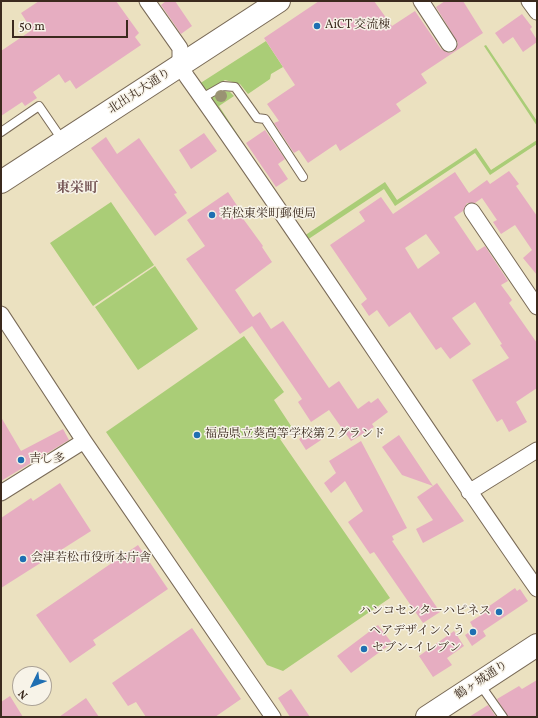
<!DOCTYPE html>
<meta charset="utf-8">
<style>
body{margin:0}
#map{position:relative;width:538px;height:718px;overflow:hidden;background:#ebe1c0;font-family:Vollkorn,serif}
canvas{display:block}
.frame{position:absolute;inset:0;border:2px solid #3b2a1e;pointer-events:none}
.north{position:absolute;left:12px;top:666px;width:40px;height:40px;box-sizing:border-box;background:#f7f3e8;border:1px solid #aca397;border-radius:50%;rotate:227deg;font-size:11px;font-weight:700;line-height:16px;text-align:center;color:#3b2a1e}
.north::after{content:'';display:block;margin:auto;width:14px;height:18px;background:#1f6fb2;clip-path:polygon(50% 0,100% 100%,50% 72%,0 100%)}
.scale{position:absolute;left:12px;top:20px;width:116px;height:18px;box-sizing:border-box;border:2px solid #3b2a1e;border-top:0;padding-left:5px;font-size:12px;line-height:14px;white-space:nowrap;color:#3b2a1e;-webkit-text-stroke:3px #f7f3e8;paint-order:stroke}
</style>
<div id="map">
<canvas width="538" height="718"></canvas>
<div class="frame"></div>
<div class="north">N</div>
<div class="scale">50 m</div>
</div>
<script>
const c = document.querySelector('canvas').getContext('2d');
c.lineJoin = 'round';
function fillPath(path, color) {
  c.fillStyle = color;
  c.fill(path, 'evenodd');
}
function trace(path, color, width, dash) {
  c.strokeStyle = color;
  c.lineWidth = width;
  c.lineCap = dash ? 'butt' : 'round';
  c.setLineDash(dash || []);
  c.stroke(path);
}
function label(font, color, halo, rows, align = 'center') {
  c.font = font + ' Vollkorn,"Noto Serif JP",serif';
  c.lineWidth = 3;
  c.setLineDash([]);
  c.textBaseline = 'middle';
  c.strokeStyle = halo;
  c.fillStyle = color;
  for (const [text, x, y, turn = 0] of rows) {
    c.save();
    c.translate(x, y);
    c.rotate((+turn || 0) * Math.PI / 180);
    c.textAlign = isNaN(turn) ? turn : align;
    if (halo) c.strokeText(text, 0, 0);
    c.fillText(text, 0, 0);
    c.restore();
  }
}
const green = new Path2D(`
 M266 41 283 67 271 74 270 79 248 94 240 84 225 80 204 92 199 84Z
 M486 45 537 121V126L484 46Z
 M224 91 230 92 234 96 219 106 285 207 209 98Z
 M537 140V144L490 175 475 153 395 206 384 189 304 242V236L385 182 397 200 476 148 491 170Z
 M111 202 154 265 93 306 50 243Z
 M155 266 198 329 138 370 95 307Z
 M244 336 284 392 274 400 293 429 280 439 390 598 283 671 267 665 106 432Z`);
const building = new Path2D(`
 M39 1H116L139 33 135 37 141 45 76 89 70 80 65 83 59 74 33 92 37 98 25 106 22 102 1 116V51L32 30 21 13Z
 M166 1H175L192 26 181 34 161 5Z
 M319 1H374L392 26 415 11 441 49 449 53 454 51 458 43 436 7 445 1H463L483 33 421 74 427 83 396 104 401 111 340 151 336 144 308 163 299 150 294 153 274 123 279 121 267 104 295 85 264 38Z
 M522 14 532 27 530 29 537 40V42L523 52 513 37 503 44 495 33Z
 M265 130 285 159 278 164 288 179 276 187 246 143Z
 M204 133 217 151 191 169 179 150Z
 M106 137 117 154 139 138 177 193 174 194 187 213 155 236 91 148Z
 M509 171 519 184 516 186 537 216V275L523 258 532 250 515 225 501 234 493 222 497 220 482 198 475 203H467L463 211 454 217 477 251 485 246 508 281 501 285 512 300 509 303 537 343V388L516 402 527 422 509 432 502 419 497 422 472 380 509 358 500 345 502 344 475 302 452 318 471 344 450 359 441 347 436 350 410 312 389 327 377 310 369 316 361 304 367 299 330 245 365 221 359 212 381 197 393 214 455 172 469 193 487 180 490 184ZM426 234 440 253 418 269 405 248Z
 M228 192 238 207 236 209 263 246 262 247 272 262 235 290 253 317 260 312 271 329 283 321 329 388 339 381 358 409 369 401 371 403 378 398 388 412 372 424 374 427 351 441 329 410 311 422 298 402 302 399 252 326 240 334 186 259 205 246 187 220Z
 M1 417 21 451 63 429 69 440 1 481Z
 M313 429 321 440 306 450 299 439Z
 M399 435 433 486 437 483 464 521 423 543 416 529 433 520 417 497 433 486 402 475 382 447Z
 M361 441 407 528 392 536 394 540 392 541 440 612 423 623 374 552 370 554 348 522 363 511 345 481 331 493 324 483 336 473 329 461Z
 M60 483 91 531 1 588V518L31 498 33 501Z
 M138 545 168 589 93 640 96 645 70 663 36 615Z
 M515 588 517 591 520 589 528 601 483 631 486 636 472 646 465 635 474 629 470 622 486 612 485 609Z
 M378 625 392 643 351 673 337 656Z
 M192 628 241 699 215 717H146L136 702 128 706 112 683Z
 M454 631 464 646 447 658 452 665 433 677 419 656Z
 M537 680V717H508L497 699 519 686 522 689Z
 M291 689 310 717H290L278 698Z
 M10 696 23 717H1V702Z
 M86 698 99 717H59Z
 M488 705 496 717H469Z`);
const lane = new Path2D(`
 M202 98 223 86 235 87 257 118 265 119 303 177
 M1 132 39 106 63 141
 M479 683 503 717`);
const street = new Path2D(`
 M147 1 180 48V66L187 77C307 246 419 420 537 589
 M421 1 449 44
 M529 1 537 12
 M472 211 537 307
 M1 314 84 441 273 717
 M469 492 537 450
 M1 493 84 441`);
const secondary = new Path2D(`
 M1 182 279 1`);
const highway = new Path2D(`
 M427 717 537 645`);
const trees = [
 [221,96]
];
const markers = [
 [317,26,4,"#1f6fb2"],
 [212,215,4,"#1f6fb2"],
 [197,435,4,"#1f6fb2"],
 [21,460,4,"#1f6fb2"],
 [23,559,4,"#1f6fb2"],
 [499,612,4,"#1f6fb2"],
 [473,632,4,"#1f6fb2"],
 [364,649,4,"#1f6fb2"]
];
const poiNames = [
 ["AiCT 交流棟",325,26],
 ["若松東栄町郵便局",220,215],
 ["福島県立葵高等学校第２グランド",205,435],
 ["吉し多",29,460],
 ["会津若松市役所本庁舎",31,559],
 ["ハンコセンターハピネス",491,612,"right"],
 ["ヘアデザインくう",465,632,"right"],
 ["セブン-イレブン",372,649]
];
const streetNames = [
 ["北出丸大通り",140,92,-33],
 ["鶴ヶ城通り",482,681,-33]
];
const quarterNames = [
 ["東栄町",77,189]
];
fillPath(green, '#aacd77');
fillPath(building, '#e6adc1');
trace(lane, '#796a57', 10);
trace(street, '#796a57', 17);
trace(secondary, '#796a57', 24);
trace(highway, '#796a57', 24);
trace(lane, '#fff', 8);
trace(street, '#fff', 15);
trace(secondary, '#fff', 22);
trace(highway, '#fff', 22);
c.fillStyle = '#9a9373';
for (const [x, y] of trees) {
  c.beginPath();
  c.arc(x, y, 6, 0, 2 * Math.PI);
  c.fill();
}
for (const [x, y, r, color] of markers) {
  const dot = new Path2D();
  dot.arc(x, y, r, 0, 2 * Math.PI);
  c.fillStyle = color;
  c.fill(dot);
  trace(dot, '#f7f3e8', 1.5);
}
label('12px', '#3b2a1e', '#f7f3e8', poiNames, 'left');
label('12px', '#3b2a1e', '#f7f3e8', streetNames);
label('bold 14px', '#775857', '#f7f3e8', quarterNames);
</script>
